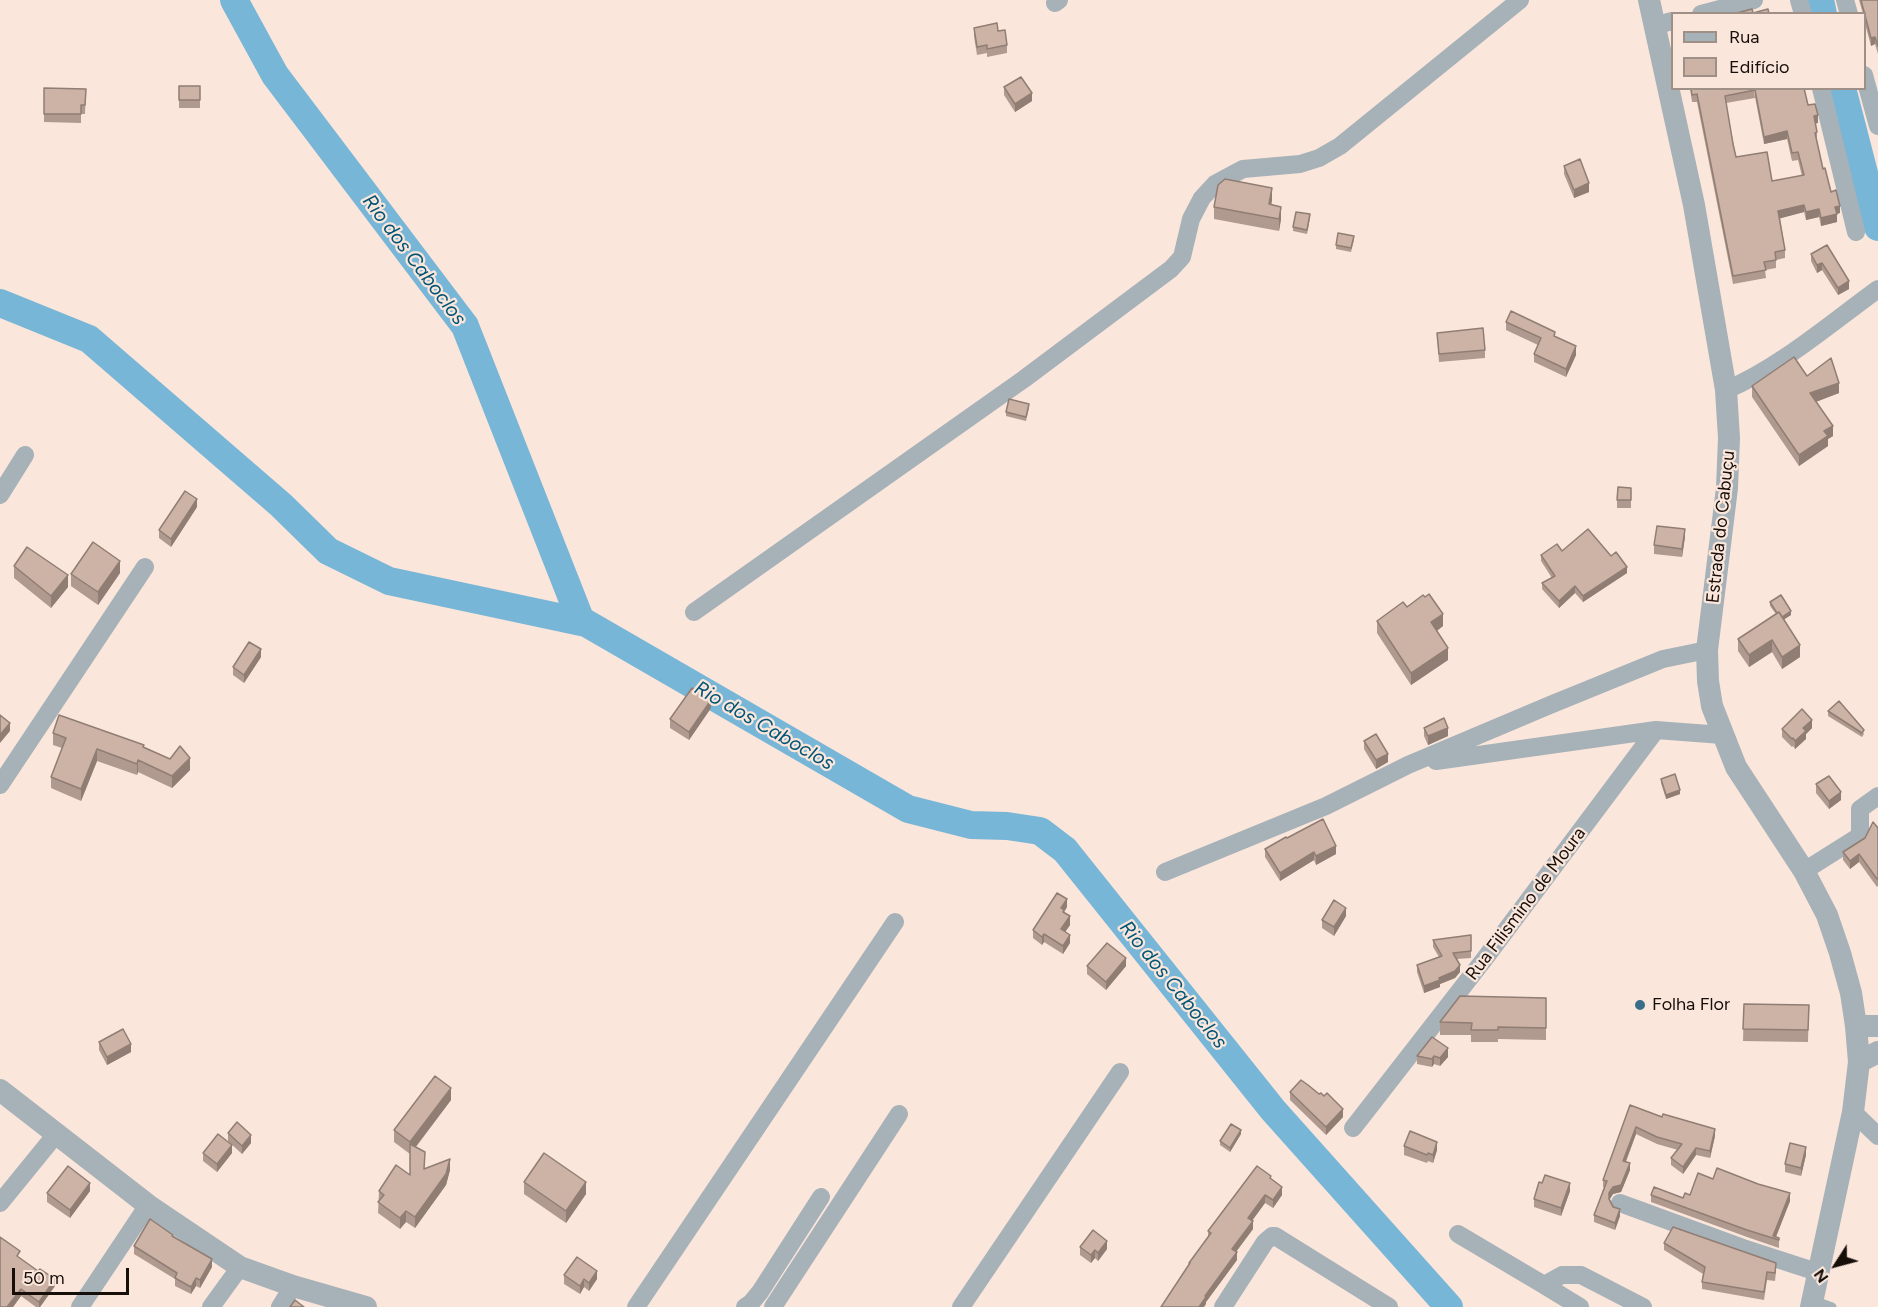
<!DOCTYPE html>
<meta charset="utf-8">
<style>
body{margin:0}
#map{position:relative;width:1878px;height:1307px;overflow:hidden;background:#fbe6db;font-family:Figtree,sans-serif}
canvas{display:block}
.legend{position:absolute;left:1671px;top:12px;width:195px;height:78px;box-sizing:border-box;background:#fbe6db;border:2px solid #9f9087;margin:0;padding:8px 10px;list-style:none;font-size:18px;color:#160e09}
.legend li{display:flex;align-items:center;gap:12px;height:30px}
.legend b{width:30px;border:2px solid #9f9087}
.north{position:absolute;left:1806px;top:1235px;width:60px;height:60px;-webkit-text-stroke:4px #fbe6db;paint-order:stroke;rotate:234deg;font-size:16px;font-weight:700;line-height:24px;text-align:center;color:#160e09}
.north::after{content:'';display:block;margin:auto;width:21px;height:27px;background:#160e09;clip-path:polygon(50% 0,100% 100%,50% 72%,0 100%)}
.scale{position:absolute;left:12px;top:1268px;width:117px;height:27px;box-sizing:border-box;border:3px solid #160e09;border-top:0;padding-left:8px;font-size:18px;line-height:21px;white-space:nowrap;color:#160e09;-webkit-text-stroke:4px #fbe6db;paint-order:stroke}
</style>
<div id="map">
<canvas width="1878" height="1307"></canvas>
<ul class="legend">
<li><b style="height:8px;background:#a6b1b8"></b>Rua</li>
<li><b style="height:16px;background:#cdb3a6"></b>Edifício</li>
</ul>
<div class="north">N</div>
<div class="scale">50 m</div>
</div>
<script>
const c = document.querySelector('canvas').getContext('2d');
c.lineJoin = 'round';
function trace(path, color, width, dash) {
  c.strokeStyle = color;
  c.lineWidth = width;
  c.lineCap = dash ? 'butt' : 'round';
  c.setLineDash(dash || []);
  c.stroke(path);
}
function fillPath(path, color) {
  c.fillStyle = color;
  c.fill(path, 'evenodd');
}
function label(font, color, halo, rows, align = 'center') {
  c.font = font + ' Figtree,sans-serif';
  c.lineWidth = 4.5;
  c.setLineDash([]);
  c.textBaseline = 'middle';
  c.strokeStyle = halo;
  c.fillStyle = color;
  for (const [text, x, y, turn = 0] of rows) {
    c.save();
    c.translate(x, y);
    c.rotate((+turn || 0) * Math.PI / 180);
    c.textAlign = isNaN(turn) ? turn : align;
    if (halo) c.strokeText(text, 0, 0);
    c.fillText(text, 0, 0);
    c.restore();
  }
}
const river = new Path2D(`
 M234 0 275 75 465 326 581 621
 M1820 0 1823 14
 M1842 88 1878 227
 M0 303 89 339 281 505 328 551 389 581 586 623 908 809 971 825 1007 826 1040 831 1065 850 1273 1110 1449 1307`);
const service = new Path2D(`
 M1813 1300 1832 1307`);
const minor = new Path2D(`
 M1799 0 1803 14
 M1845 0 1849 14
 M1055 3 1059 0
 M1701 14 1754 0
 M1654 26 1672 21
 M1864 75 1878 126
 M1821 88 1856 232
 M1726 390C1779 368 1831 323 1878 289
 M0 495 25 455
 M694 612 1024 379 1171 269 1182 257 1191 219 1202 198 1215 184 1243 169 1300 164 1319 158 1340 146 1520 0
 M1436 761 1656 730
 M0 785 145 567
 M1804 871 1858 837 1860 832V809L1878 796
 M1165 872 1326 806 1408 765 1550 705 1663 659 1707 650
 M1853 1112 1878 1136
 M1353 1128 1486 957 1656 730 1722 735
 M0 1203 57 1133
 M1620 1203 1743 1248 1817 1272
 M1458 1234 1544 1285 1562 1275H1581L1643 1307
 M1544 1285 1580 1307
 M80 1307 148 1205
 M211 1307 240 1267
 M280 1307 293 1286
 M636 1307 895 922
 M745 1307 751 1303 760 1292 821 1197
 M773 1307 899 1114
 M961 1307 1120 1072
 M1223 1307 1265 1242 1272 1236H1275L1389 1307`);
const tertiary = new Path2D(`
 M1649 0 1694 205 1726 390 1729 438 1727 488 1707 650 1708 681 1712 706 1736 767 1804 871 1827 915 1840 953 1851 993 1856 1026 1859 1062 1853 1112 1811 1307
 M1856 1026H1878
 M1859 1062 1878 1052
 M0 1090 148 1205 240 1267 293 1286 366 1307`);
const wall = new Path2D(`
 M1859 0H1878V54L1875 44 1871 46 1864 20V14H1863Z
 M974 28 998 31 1007 45V53L987 57V53L977 55 974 36Z
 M179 86H200V108H179Z
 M1004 87 1032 101 1015 112 1004 95Z
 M44 88 86 89 85 114H81V123L44 122Z
 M1690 88H1754L1755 98 1726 103 1736 157 1772 181 1802 176 1798 160 1792 161 1787 139 1764 144 1755 97V90L1808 105 1818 123H1815L1817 132V140L1823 169 1831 192 1840 213 1837 214V222L1821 226 1819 217 1806 220 1804 212 1780 218 1785 250V258L1776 260V268L1765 270 1766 278 1733 284 1697 102H1692Z
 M1564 166 1589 192 1574 198 1564 174Z
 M1272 200 1271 205 1281 219 1279 231 1214 219V207Z
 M1310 218 1307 234 1293 231V227Z
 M1354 240 1351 252 1336 249V245Z
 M1827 245 1849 289 1838 295 1822 270 1817 273 1811 261V254Z
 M1506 322 1576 355 1566 377 1534 362V354L1538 345 1506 330Z
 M1437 333 1485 350V358L1439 362Z
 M1807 376 1839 393 1816 402 1833 436 1828 439V446L1799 466 1752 397V386Z
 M1029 408 1026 421 1006 416V412Z
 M1631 488V508H1617V500Z
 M197 507 171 547 159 538V530Z
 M1685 537 1682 557 1654 554V545Z
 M1562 551 1611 556 1627 573 1583 602 1575 593 1559 608 1542 589V583L1552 578 1541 561V555Z
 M14 566 68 587 51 608 14 578Z
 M120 573 98 605 71 586V574Z
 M1425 597 1443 626 1437 631 1448 660 1411 685 1377 633V621Z
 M1770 602 1791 615 1784 619 1800 657 1782 669 1772 652 1749 667 1738 651V639L1776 614 1770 606Z
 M261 657 244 683 233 675V667Z
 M1839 701 1864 734 1862 737 1828 716V711Z
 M711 708 689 740 670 728V719Z
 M1424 728 1448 736 1428 745 1424 736Z
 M1812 728 1806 734V739L1795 749 1793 746 1792 747 1782 737V729Z
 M53 733 144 747 190 770 172 788 138 772 137 775 97 761 81 801 51 788V777L62 748 53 745Z
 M1364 741 1388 762 1376 769 1364 749Z
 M1661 779 1680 794 1666 799 1661 783Z
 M1816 784 1841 800 1829 809 1816 793Z
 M1878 828V886L1877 887 1859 862 1850 869 1843 860V852Z
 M1265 849 1336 854 1316 865 1314 860 1280 881 1265 857Z
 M1067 907 1064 912 1070 925 1065 932 1070 943 1063 954 1044 942 1042 945 1033 938V930Z
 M1346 916 1334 936 1322 928V920Z
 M1471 935V958L1457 959 1460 972 1455 978 1440 984V987L1424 993 1417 972V965L1439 957 1433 947V940Z
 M1087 966H1126L1106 990 1087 974Z
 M1546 998V1040L1498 1039V1042H1471V1035H1440V1022Z
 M1744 1004 1809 1005 1808 1042 1743 1041Z
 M99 1042 131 1052 107 1065 99 1050Z
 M1417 1056 1448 1057 1440 1066 1434 1064 1432 1067 1417 1064Z
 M1290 1092 1319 1094 1343 1117 1326 1135 1290 1100Z
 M451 1100 416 1147 424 1168 450 1170 446 1185 415 1228 406 1222 400 1229 378 1213 379 1191 410 1175V1154L394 1142V1130Z
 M1630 1105 1715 1136 1710 1158 1696 1155 1683 1174 1671 1165V1158L1678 1150 1657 1144 1636 1134 1626 1162 1630 1170 1621 1192 1613 1194 1610 1199 1620 1216 1615 1230 1594 1222V1215L1604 1187H1603V1180Z
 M228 1133 251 1143 242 1154 228 1141Z
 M1241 1134 1230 1152 1220 1145V1141Z
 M1404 1146 1437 1150 1433 1163 1428 1161 1427 1163 1404 1155Z
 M203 1153H232L217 1172 203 1161Z
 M1806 1155 1801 1176 1785 1172V1164Z
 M1713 1179 1790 1201 1776 1237 1779 1238V1248L1747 1237 1651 1202V1195L1683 1198 1690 1195Z
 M1271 1180 1282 1195 1273 1208 1265 1203 1252 1221 1253 1229 1236 1252 1237 1260 1206 1302V1304L1189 1265V1263L1208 1238V1231Z
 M524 1182 586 1194 566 1223 524 1194Z
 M1542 1183 1570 1191 1561 1216 1534 1207V1199Z
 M90 1191 70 1218 47 1202V1193Z
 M173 1236 212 1267 200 1288 196 1286 191 1294 175 1286V1279L134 1254V1246Z
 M1664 1243 1776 1271 1775 1281 1767 1280 1764 1300 1702 1289V1282L1703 1274 1664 1250Z
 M1080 1247 1107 1249 1098 1261 1095 1258 1091 1263 1080 1255Z
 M20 1258 55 1286 40 1307H36L21 1296 13 1307H0Z
 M564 1275 597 1279 589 1291 584 1287 580 1294 564 1284Z`);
const shadedWall = new Path2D(`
 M1875 37V44L1871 46V38Z
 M1032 93V101L1015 112V104Z
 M1818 115V123L1814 124V116Z
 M1787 131V139L1764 144V137Z
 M1589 183V192L1574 198V190Z
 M1272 188V200L1269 216V204Z
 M1804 205V212L1778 219V211Z
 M1840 206V213L1835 214V207Z
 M1281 207V219L1279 231V219Z
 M1819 209V217L1806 220V212Z
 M1837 214V222L1821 226V218Z
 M1822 263V270L1817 273V265Z
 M1849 281V289L1838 295V288Z
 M1576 346V355L1566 377V369Z
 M1839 383V393L1810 404V393Z
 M1833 426V436L1828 439V446L1799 466V455L1824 431Z
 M197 499V507L171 547V539Z
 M1685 529V537L1682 557V549Z
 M120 561V573L98 605V592Z
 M1627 567V573L1583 602V596Z
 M68 575V587L51 608V596Z
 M1575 586V593L1559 608V601Z
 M1791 611V615L1780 622V617Z
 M1443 614V626L1431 635V622Z
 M1772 640V652L1749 667V655Z
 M1800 645V657L1782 669V657Z
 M1448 648V660L1411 685V673Z
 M261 649V657L244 683V675Z
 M711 700V708L689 740V732Z
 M1812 720V728L1806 734V739L1795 749V741L1803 728Z
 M10 723V731L0 743V735Z
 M1448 728V736L1428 745V736Z
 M97 749V761L81 801V789Z
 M1388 754V762L1376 769V760Z
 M190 758V770L172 788V776Z
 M138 760V772L137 775V764Z
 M1680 790V794L1666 799V795Z
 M1841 792V800L1829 809V801Z
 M1336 846V854L1316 865V856Z
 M1314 852V860L1280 881V873Z
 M1859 854V862L1850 869V861Z
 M1067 899V907L1064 912V918L1061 908Z
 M1346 908V916L1334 936V927Z
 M1070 916V925L1061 938V929Z
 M1044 934V942L1042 945V937Z
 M1070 935V943L1063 954V946Z
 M1126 958V966L1106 990V982Z
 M1460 965V972L1455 978 1440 984V987L1424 993V986Z
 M131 1044V1052L107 1065V1057Z
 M1448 1048V1057L1440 1066V1058Z
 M1434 1056V1064L1432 1067V1059Z
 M451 1088V1100L410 1154V1142Z
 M1343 1109V1117L1326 1135V1127Z
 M1636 1127V1134L1623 1168V1161Z
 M1715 1129V1136L1710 1158V1151Z
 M1241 1130V1134L1230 1152V1148Z
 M251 1135V1143L242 1154V1146Z
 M1437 1142V1150L1433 1163V1155Z
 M232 1145V1153L217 1172V1164Z
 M1806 1147V1155L1801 1176V1168Z
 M1696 1148V1155L1683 1174V1167Z
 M450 1159V1170L446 1185 415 1228V1217Z
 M1630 1163V1170L1621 1192 1613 1194 1609 1200V1193Z
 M586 1182V1194L566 1223V1211Z
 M90 1183V1191L70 1218V1210Z
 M1570 1183V1191L1561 1216V1208Z
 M1282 1187V1195L1273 1208V1200Z
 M1790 1193V1201L1775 1239 1773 1236Z
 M1265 1195V1203L1248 1226V1218Z
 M1620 1209V1216L1615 1230V1223Z
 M406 1211V1222L400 1229V1218Z
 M1253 1221V1229L1232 1257V1249Z
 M1107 1241V1249L1098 1261V1253Z
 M1095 1250V1258L1091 1263V1255Z
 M1237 1252V1260L1206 1302V1304L1204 1307H1199L1205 1296Z
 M212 1259V1267L200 1288V1280Z
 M597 1271V1279L589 1291V1283Z
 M196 1278V1286L191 1294V1287Z
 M55 1279V1286L40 1307H39V1302Z
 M584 1279V1287L580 1294V1286Z
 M21 1289V1296L13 1307H7Z`);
const building = new Path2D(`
 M1861 0H1878V46L1875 37 1871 38Z
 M1752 9 1753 13 1768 9 1769 14H1733Z
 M997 23 998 31 1005 30 1007 45 987 49V45L977 47 974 28Z
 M1021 77 1032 93 1015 104 1004 87Z
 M179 86H200V100H179Z
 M44 88 86 89 85 105H81V114H44Z
 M1691 88H1754L1755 90 1725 96 1733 144 1736 157 1767 152 1772 181 1804 175 1798 152 1792 153 1787 131 1764 137 1755 90 1759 88H1804L1808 105 1815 104 1818 115 1814 116 1817 132 1815 133 1823 169 1825 168 1831 192 1836 190 1840 206 1835 207 1837 214 1821 218 1819 209 1806 212 1804 205 1778 211 1785 250 1775 252 1776 260 1764 262 1766 270 1733 276 1697 94 1692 95Z
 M1580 159 1589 183 1574 190 1564 166Z
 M1225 179 1272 188 1269 204 1281 207 1279 219 1214 207 1218 185Z
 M1296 212 1310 214 1307 230 1293 227Z
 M1338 233 1354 236 1351 248 1336 245Z
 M1827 245 1849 281 1838 288 1822 263 1817 265 1811 254Z
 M1511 311 1555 332 1554 336 1576 346 1566 369 1534 354 1541 338 1506 322Z
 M1483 328 1485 350 1439 354 1437 333Z
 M1794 357 1807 376 1831 358 1839 383 1810 393 1833 426 1824 431 1828 436 1799 455 1752 386Z
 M1009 399 1029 404 1026 417 1006 412Z
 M1618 487 1631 488V500H1617Z
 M185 491 197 499 171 539 159 530Z
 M1657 526 1685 529 1682 549 1654 545Z
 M1588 529 1611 556 1616 552 1627 567 1583 596 1575 586 1559 601 1542 583 1555 576 1541 555 1557 544 1562 551Z
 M93 542 120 561 98 592 71 574Z
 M27 547 68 575 51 596 14 566Z
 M1429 594 1443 614 1431 622 1448 648 1411 673 1377 621 1403 602 1407 607 1423 595 1425 597Z
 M1781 595 1791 611 1782 617 1779 612 1777 613 1770 602Z
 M1779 612 1800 645 1782 657 1772 640 1749 655 1738 639Z
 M249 642 261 649 244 675 233 667Z
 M692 688 711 700 689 732 670 719Z
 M1839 701 1864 730 1862 733 1828 711Z
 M1802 709 1812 720 1803 728 1806 731 1795 741 1793 738 1792 739 1782 729Z
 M0 715 10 723 0 735Z
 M59 715 144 745 143 747 170 759 180 746 190 758 172 776 138 760 137 764 97 749 81 789 51 777 66 738 53 733Z
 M1444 718 1448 728 1428 736 1424 728Z
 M1376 734 1388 754 1376 760 1364 741Z
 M1675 774 1680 790 1666 795 1661 779Z
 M1829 776 1841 792 1829 801 1816 784Z
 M1323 819 1336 846 1316 856 1314 852 1280 873 1265 849 1286 837 1287 838Z
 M1873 822 1878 828V878L1877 879 1859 854 1850 861 1843 852 1865 838Z
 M1057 893 1067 899 1061 908 1064 910 1063 912 1070 916 1061 929 1070 935 1063 946 1044 934 1042 937 1033 930Z
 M1334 900 1346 908 1334 927 1322 920Z
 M1471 935V951L1453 953 1460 965 1455 971 1439 978 1440 980 1424 986 1417 965 1442 956 1433 940Z
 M1107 943 1126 958 1106 982 1087 966Z
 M1460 996 1546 998V1028L1498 1027V1030H1471L1472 1023 1440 1022Z
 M1744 1004 1809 1005 1808 1030 1743 1029Z
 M123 1029 131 1044 107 1057 99 1042Z
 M1432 1037 1448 1048 1440 1058 1434 1056 1432 1059 1417 1056Z
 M435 1076 451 1088 410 1142 394 1130Z
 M1301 1080 1308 1085 1319 1094 1321 1093 1324 1096 1327 1093 1343 1109 1326 1127 1290 1092Z
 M1630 1105 1662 1117 1663 1114 1715 1129 1710 1151 1696 1148 1683 1167 1671 1158 1682 1144 1657 1137 1636 1127 1623 1161 1630 1163 1621 1185 1613 1187 1609 1193V1199L1613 1207 1620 1209 1615 1223 1594 1215 1607 1181 1603 1180Z
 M237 1122 251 1135 242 1146 228 1133Z
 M1231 1124 1241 1130 1230 1148 1220 1141Z
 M1410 1131 1437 1142 1433 1155 1428 1153 1427 1155 1404 1146Z
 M218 1134 232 1145 217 1164 203 1153Z
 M1790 1143 1806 1147 1801 1168 1785 1164Z
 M410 1144 425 1152 424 1169 450 1159 446 1174 415 1217 406 1211 400 1218 378 1202 384 1195 379 1191 396 1165 410 1175Z
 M544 1153 586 1182 566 1211 524 1182Z
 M68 1166 90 1183 70 1210 47 1193Z
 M1257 1166 1271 1176 1270 1178 1282 1187 1273 1200 1265 1195 1248 1218 1253 1221 1232 1249 1237 1252 1205 1296 1206 1297 1199 1307H1161L1190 1263H1189L1211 1233 1208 1231Z
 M1717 1168 1758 1184 1790 1193 1773 1236 1779 1238V1240L1747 1230 1651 1195 1654 1187 1683 1198 1685 1193 1690 1195 1698 1173 1713 1179Z
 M1545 1175 1570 1183 1561 1208 1534 1199 1539 1182 1542 1183Z
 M150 1219 173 1235 172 1236 212 1259 200 1280 196 1278 191 1287 175 1278 177 1273 134 1246Z
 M1673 1227 1776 1263 1775 1273 1767 1272 1764 1292 1702 1282 1705 1267 1664 1243Z
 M1093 1230 1107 1241 1098 1253 1095 1250 1091 1255 1080 1247Z
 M0 1237 20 1251 17 1256 38 1271 40 1269 55 1279 39 1302 21 1289 7 1307H0Z
 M577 1257 597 1271 589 1283 584 1279 580 1286 564 1275Z
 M295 1300 304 1307H290Z`);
const markers = [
 [1640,1005,6,"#386e8a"]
];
const streetNames = [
 ["Estrada do Cabuçu",1721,527,-84],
 ["Rua Filismino de Moura",1526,904,-53]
];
const poiNames = [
 ["Folha Flor",1652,1005]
];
const waterNames = [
 ["Rio dos Caboclos",414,260,53],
 ["Rio dos Caboclos",764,726,30],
 ["Rio dos Caboclos",1173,985,51]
];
trace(river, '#78b6d7', 28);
trace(service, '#a6b1b8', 9);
trace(minor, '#a6b1b8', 18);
trace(tertiary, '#a6b1b8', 22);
fillPath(wall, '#b09a8f');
fillPath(shadedWall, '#907d74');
fillPath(building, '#cdb3a6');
trace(building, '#907d74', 1.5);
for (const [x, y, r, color] of markers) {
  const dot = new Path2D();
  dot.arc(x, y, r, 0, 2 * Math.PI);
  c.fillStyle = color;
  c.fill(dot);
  trace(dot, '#fbe6db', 2);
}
label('18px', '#160e09', '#fbe6db', streetNames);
label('18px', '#160e09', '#fbe6db', poiNames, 'left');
label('italic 20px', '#005576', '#fbe6db', waterNames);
</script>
